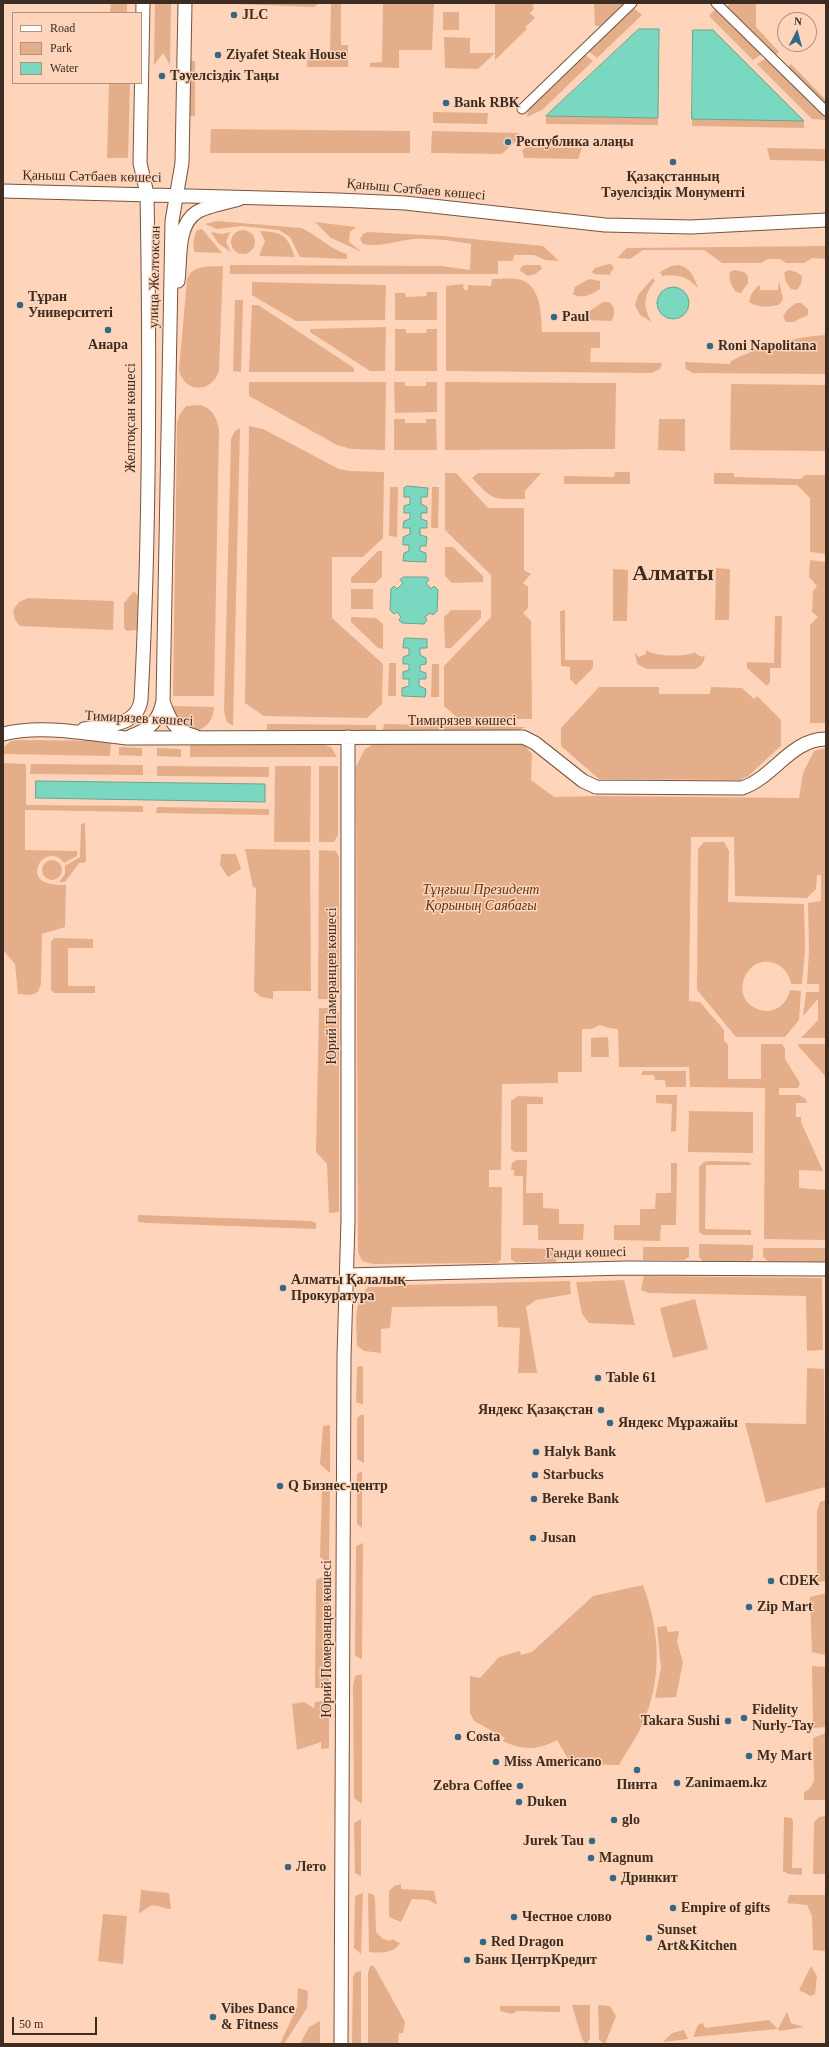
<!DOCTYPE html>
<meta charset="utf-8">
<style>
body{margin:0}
#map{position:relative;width:829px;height:2047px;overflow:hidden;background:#fed5ba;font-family:"Times New Roman",serif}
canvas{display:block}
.frame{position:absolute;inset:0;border:4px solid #3c2c22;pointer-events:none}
.legend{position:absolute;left:12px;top:12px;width:130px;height:72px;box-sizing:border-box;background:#fed5ba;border:1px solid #b0917d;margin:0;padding:5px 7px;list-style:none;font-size:12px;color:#3c2c22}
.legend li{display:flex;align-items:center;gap:8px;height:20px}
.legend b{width:20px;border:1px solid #b0917d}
.north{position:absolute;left:777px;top:12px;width:40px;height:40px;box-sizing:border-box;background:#fed5ba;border:1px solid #b0917d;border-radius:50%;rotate:6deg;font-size:11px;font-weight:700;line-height:16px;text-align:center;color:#3c2c22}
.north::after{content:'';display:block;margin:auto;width:14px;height:18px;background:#356885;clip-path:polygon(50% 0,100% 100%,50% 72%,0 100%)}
.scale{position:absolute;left:12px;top:2017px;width:85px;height:18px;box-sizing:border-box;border:2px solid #3c2c22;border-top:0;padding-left:5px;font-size:12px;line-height:14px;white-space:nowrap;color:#3c2c22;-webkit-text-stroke:3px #fed5ba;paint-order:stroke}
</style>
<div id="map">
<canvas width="829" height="2047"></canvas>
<div class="frame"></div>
<ul class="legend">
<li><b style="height:5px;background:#fff"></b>Road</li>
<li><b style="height:11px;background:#e4ae8a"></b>Park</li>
<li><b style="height:11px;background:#7bd8c0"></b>Water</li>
</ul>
<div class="north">N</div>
<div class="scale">50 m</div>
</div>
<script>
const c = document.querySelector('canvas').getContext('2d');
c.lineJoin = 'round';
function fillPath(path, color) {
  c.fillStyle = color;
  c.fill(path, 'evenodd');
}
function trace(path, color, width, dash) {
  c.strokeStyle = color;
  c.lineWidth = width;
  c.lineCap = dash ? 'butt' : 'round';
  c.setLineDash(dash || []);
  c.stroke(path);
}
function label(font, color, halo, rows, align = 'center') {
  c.font = font + ' "Times New Roman",serif';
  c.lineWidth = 3;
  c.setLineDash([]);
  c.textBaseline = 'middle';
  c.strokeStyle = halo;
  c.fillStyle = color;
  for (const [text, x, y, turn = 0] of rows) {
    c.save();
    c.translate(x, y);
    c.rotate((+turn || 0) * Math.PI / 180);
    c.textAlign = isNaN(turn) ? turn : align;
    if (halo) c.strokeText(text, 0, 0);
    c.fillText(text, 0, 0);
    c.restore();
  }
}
const green = new Path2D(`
 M111 3H127V13H110Z
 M155 3H171L170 65 163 53 154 65Z
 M212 3H319L314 7Z
 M331 3H341V45H348V67H307L308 51 330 52Z
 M383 3H434L432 50H399V68L370 67V63L382 62Z
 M495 3H532L534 9 530 13 535 18 525 27 527 29 495 60V53L478 69 445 68 444 37 470 38V53H495Z
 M594 3H621L624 6 603 26H595Z
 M730 3H756V27L779 52 775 56 727 7Z
 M633 7 642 15 597 58 587 50Z
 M715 9 762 54 753 60 709 16Z
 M443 12H459V30H443Z
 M583 53 593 61 542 110 527 117 528 108Z
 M766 58 826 116V120L812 119 757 64Z
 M190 61H195V116H189Z
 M791 64 826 100V107L786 68Z
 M109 83H130L128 158H107Z
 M433 112 488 113 487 124 433 123Z
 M546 116 658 118V125L546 124Z
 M692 119 804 121V128L692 126Z
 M211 129 410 131V153H210Z
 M432 131 519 133 516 141 502 154 431 153Z
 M527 147 582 148 578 159 524 158 522 150Z
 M767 148 824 149 826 151 825 161 770 160Z
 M217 221 301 228C318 235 329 249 347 254V259L300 257 290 237 279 230 242 226 217 229 205 224Z
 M315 222 356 227 350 232 349 242 362 252 331 238Z
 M202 229 222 253 195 252C192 246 194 236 197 230Z
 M231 242a12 12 0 1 1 24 0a12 12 0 1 1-24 0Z
 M260 231C283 232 287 235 295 257L259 256 265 241Z
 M211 232 222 234 230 232 226 242 231 252 218 243Z
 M368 232 442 236 543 246 559 261 545 260 534 255H514L513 261H498V274H230V265L441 266 470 270 471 244C452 241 434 238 415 239 397 240 381 248 363 244L360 239 363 234Z
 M826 246V259L812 258 804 263H786L780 259H768L761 263H722L704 250H643L630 259 617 258 627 248Z
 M609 264 612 265 614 268 609 275 595 274 592 272 595 268Z
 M525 265H540L542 269 535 274 528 276 520 271 521 267Z
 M679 265C691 268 694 277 698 288 687 276 677 274 662 276L660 272 671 266Z
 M223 266 219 371C212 393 185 394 179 370L187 279C193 264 211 267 223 266Z
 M734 270 744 272 748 276V283L741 293 736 292C732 287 728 279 730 272Z
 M789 270 796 272 802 276 801 284 797 290 791 289 786 282 784 273Z
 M653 278 655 281C644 294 642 307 652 322L640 315 635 305 638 295Z
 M492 279C500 279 510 278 518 279 542 284 541 315 542 332H600V348H591L590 362 662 363 660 369 651 373 446 371V286L463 284 464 290H468V285L491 286Z
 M589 279 600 281V289C592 294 582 300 573 294L575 287Z
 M779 281 783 299 780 304C771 308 758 308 749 302 750 295 754 289 760 285V290H778Z
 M252 282 386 285 385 320 296 321 252 295Z
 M427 292H437V320H395V293H405L406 297 426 296Z
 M235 300H243L241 372 233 371Z
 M603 302H609C615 306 616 316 611 321L585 320 588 312Z
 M796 303H801L808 309V315L793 322H786L783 317 787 310Z
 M252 305H258L354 368V372H249Z
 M386 327 385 371H370L310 332V329Z
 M395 329H406V333H426L427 329H437V371H395Z
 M826 335V374L693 373 686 369 685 362 730 364 731 361C759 346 794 337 826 335Z
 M249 382H386L385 450 351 449 337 445 249 396Z
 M394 382H405V386H426V382H437V412L395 413Z
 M445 382 616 383 615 449 445 450Z
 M731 384 826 385V451L730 450Z
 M200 405C212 408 217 417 219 430L214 696H173L177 423 179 416 186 406Z
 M394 419H405V423H426V419H436L437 450H394Z
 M659 419H685V451L658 450Z
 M249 426 263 429 339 469 349 471 384 472 383 538 363 557H332V618L383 664 382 704 367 718 264 716 245 703Z
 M240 428 233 726 227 722 224 712 231 439 235 431Z
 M615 472H630V484H564V476L614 477Z
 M445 473H456L488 508H524V570L531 574 523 583 528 587V608L523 613 531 621 532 719H459L444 706V666L491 617V575L445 530Z
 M478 473H541L525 491V499C492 499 495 502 472 478Z
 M714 473H734V477L801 479 805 475H826V554L810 552V498L797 485 714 484Z
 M390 487H398L397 537 389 536Z
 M432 487H439L438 528H431Z
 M445 547H453L483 576V582L452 583 445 576Z
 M378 551H382V577L375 583H351V578Z
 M810 560 826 562V723H810V625L818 617 812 612 813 591 817 586 809 577Z
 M716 568 730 569 729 620H715Z
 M613 569 628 570 627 621H613Z
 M351 589H373V609H351Z
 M134 591 138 596 137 630 127 631 124 628V603Z
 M28 598 114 601 113 630 20 626 15 620 13 610 19 602Z
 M451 610H481V618L451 648H445L444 617Z
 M565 610V660H593V668L576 685 570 679V667L561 666 560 611Z
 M775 616H782L781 668H770V682L767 686 747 668V662L774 663Z
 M351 617 376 618 383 624V649L378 648 351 622Z
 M646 650C655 657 687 657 696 652V654L702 657 705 655C704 662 702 666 695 669H647L637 664 635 653 639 657 646 654Z
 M389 663H396V696H388Z
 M432 664H439V697H431Z
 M599 687H659V694H710L711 687 742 688 754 699 757 696 781 720V746L748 776 740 780 599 779 561 746V728Z
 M173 706 214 707C212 740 176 735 173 706Z
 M267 724 376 725V730H267Z
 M384 724 526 727 513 732 383 730Z
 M20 740 111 741 110 756 3 754V748L11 741Z
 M190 742 319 743 331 747 337 757H190Z
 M376 742 517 743 524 745 532 754 531 780 554 797 597 796 799 798 803 773 814 751 826 748V1038H801L818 1020V999L803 1016 806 992H819V984H807L809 950 808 903 821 901V875H817L816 889 807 898 735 896 734 837H691L689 1001 700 1002 724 1030V1040L728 1045V1079H761V1044H782L785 1048V1059L800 1083 798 1088H779V1095H799L806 1099 807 1103H796V1117H801V1122L823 1171 799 1170V1188L826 1190V1240L764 1239 765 1088 690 1087 689 1067H619L618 1029 609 1028 600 1025 591 1029H582V1072H558V1083L502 1084 501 1170H489V1187H502L501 1260 497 1263 373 1264 362 1261 358 1252 356 767 364 750Z
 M119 747 142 748V756L119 755Z
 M157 748 181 749V757L157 756Z
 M3 763 26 764V805L143 806V812L25 810V850L77 851V856L64 863C48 841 23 875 47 883 53 885 60 885 66 885L65 927 42 934 41 984 38 992 31 995 18 994 15 964 3 950Z
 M31 764 143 765V775L30 774Z
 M157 766 269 767V777L157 776Z
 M275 766H311L310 842H274Z
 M319 766H338V835L334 842H319Z
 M157 807 269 809V815L156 813Z
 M85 823 86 861 84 863H79L65 882H59L65 874V866L80 857 81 824Z
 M704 842H724L729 851 728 902 804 904 805 949 802 984H791C790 977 786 970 780 966 748 947 725 999 760 1010 775 1014 787 1004 790 990L801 991 799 1020 785 1037H736L697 990 698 849Z
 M245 849 310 850 311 991H273V999L261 997 254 991 256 888 253 887Z
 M319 850 336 851 339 857V993L334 999H318Z
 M221 854H236L241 869 228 877 220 865Z
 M42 870a10 10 0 1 1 20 0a10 10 0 1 1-20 0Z
 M54 938 93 939V948H68V986H95V993H54L51 990V942Z
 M319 1008H332L339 1013V1212L329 1213 327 1164 316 1152Z
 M608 1037 609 1057H591V1038Z
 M798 1044H826V1077L799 1047Z
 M643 1071H686V1087H666L665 1080H655L654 1075H641Z
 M656 1095H677L676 1131 671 1132 672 1104 656 1103Z
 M518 1096 543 1097V1104H527V1152H514L511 1149V1101Z
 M689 1111 753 1112V1153L688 1152Z
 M517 1160H527L526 1193H543V1208L559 1209V1224H584L583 1240H538V1225H523V1176H514V1170H511L512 1163Z
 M709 1161 749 1162 752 1165H706L705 1229 751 1230V1235H703L699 1232V1167L704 1162Z
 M671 1163H677L676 1225H661L660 1241 614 1240V1225H640V1209H655L656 1193H671Z
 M138 1215 310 1221 316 1223V1229L147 1223 138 1222Z
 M699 1244 753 1245V1258L750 1262 703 1261 699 1257Z
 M643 1247H689V1257L684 1260H643Z
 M511 1248 556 1249V1262H515L511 1259Z
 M763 1248H825V1262L768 1261 763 1257Z
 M644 1276 822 1278 823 1350 807 1351 806 1296 649 1293 641 1290Z
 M624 1280 635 1325 589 1323 582 1314 576 1282Z
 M570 1281 571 1294 536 1300 526 1307 537 1373H518L520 1328 498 1327 497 1306 392 1307 390 1328 381 1329V1353L364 1351 357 1346C357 1323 352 1304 368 1287H389L401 1285Z
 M695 1299 708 1349 673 1358 660 1308Z
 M363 1366V1405L356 1402 357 1367Z
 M807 1368 824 1369 825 1487 766 1503 745 1423 806 1424Z
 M361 1415H364V1463L357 1459V1418Z
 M330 1425V1473L320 1464 323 1426Z
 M362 1471V1528L357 1524V1474Z
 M330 1486 329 1561 324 1560 320 1557 322 1487Z
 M826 1500V1581L817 1582V1511L820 1502Z
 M363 1543 362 1659 355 1656 356 1546Z
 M329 1574V1689L315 1688 316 1580Z
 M643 1585C660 1631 663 1679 642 1725 636 1739 626 1752 619 1765L571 1764 557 1740C539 1750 522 1751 503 1741L505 1738 474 1721 470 1713V1676L480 1678 499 1657 520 1651 521 1655 532 1652 593 1596Z
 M826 1593V1655L812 1652 810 1597Z
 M666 1626 668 1632 679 1631 677 1642 683 1662 676 1697 655 1698 661 1668 657 1627Z
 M812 1666 826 1667V1727L813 1728Z
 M362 1674V1804L354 1798 353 1686 355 1676Z
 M329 1700V1748L321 1749V1742L297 1750 292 1704 304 1702 314 1708 315 1702Z
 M826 1733V1800H804V1793L811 1787 814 1781 813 1738Z
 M826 1816V1874H813L814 1822 819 1817Z
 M784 1817 792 1818 793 1822 792 1868H802V1875L789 1874 783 1871Z
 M361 1819V1876L355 1873 354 1823Z
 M401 1884V1889L434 1891 437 1905 429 1900 412 1899 401 1922 389 1917V1891L394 1886Z
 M141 1890 169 1893 171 1909C164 1909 157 1904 151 1906 147 1907 143 1912 139 1913Z
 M363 1893 361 1953V1954L354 1948 355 1896Z
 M368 1893 374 1895 375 1900 376 1932 383 1939 390 1941 392 1939 400 1943C393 1954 380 1953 369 1952Z
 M789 1895H826V1951L813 1950 812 1916 807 1905 787 1903Z
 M103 1914 127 1916 123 1964 98 1961Z
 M370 1966H374L405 2022 403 2033H399L398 2044H368V1973Z
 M811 1966 817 1976 815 1994 811 1996 799 1990Z
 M361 1971V2044H352L353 1977 356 1972Z
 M298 1988 308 1991 307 2008 284 2044H280L297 2007Z
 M572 2005H590V2039L586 2044 582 2039Z
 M598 2005 610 2006 616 2016 605 2044 599 2040Z
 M500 2006H560V2012L517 2011 512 2014 500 2011Z
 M787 2012 791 2023 804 2027 779 2031 778 2029 693 2037 698 2025 703 2023 705 2028 769 2020 778 2029Z
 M320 2021V2044H300L309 2027Z
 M684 2030 688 2039 663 2042 672 2033Z`);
const water = new Path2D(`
 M639 29H659L658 118 546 116Z
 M693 30H713L804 121 692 119Z
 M657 303a16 16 0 1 1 32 0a16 16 0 1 1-32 0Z
 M407 486 428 488 427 497H421V504L427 507V513H421V519L427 521V528H420V535L427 537 426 546H420V551L426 553V562L403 561 404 553 409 551V545H403V537L410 534V528H403L404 521 410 519V513H404V506L410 504V497H404V488Z
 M404 577H427L429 580 426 583 431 589 434 586 438 590 437 611 433 615 430 613 425 617 427 620 424 624 402 623 399 620 401 617 397 612 394 614 390 610 391 589 394 586 397 589 403 583 400 580Z
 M407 638 427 639V648H420V655L426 658V664L420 665V671L426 673V679H419V686L426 689 425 697 402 696V688L409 686V679H403V672L409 670V664H403V657L409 655V648H403L404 639Z
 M36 781 265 784V802L36 798Z`);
const street = new Path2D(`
 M716 3 826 111
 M522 109 632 3`);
const secondary = new Path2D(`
 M3 191 338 200 405 203 605 225 691 227 826 220
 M178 281C181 260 176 225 197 212 204 207 229 202 239 199
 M163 701C169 719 175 732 195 736
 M84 729C106 725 137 727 141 700 150 532 150 362 147 194L140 163 143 3
 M3 734C41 724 89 734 127 738L523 737 535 743 583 781 596 787 742 788C773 778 791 739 826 739
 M131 736C150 729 159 721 163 701L172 221 182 163 185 3
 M347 1275 627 1268 826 1269
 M341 2044 344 1357 348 1220V737`);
const markers = [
 [234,15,4,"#356885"],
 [218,55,4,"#356885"],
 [162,76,4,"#356885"],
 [446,103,4,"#356885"],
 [508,142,4,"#356885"],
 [673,162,4,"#356885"],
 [20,305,4,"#356885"],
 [554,317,4,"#356885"],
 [108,330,4,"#356885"],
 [710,346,4,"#356885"],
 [283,1288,4,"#356885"],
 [598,1378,4,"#356885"],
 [601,1410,4,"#356885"],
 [610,1423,4,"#356885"],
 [536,1452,4,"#356885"],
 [535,1475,4,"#356885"],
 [280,1486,4,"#356885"],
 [534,1499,4,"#356885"],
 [533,1538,4,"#356885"],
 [771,1581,4,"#356885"],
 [749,1607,4,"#356885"],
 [744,1718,4,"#356885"],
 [728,1721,4,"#356885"],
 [458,1737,4,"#356885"],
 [749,1756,4,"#356885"],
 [496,1762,4,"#356885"],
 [637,1770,4,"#356885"],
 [677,1783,4,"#356885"],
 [520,1786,4,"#356885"],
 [519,1802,4,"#356885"],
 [614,1820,4,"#356885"],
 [592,1841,4,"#356885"],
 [591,1858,4,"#356885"],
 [288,1867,4,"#356885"],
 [613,1878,4,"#356885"],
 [673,1908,4,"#356885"],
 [514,1917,4,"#356885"],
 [649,1938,4,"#356885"],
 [483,1942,4,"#356885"],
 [467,1960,4,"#356885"],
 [213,2017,4,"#356885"]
];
const poiNames = [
 ["JLC",242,15],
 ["Ziyafet Steak House",226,55],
 ["Тәуелсіздік Таңы",170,76],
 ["Bank RBK",454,103],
 ["Республика алаңы",516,142],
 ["Қазақстанның",673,177,"center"],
 ["Тәуелсіздік Монументі",673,193,"center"],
 ["Тұран",28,297],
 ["Университеті",28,313],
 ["Paul",562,317],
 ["Анара",108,345,"center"],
 ["Roni Napolitana",718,346],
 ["Алматы Қалалық",291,1280],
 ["Прокуратура",291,1296],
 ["Table 61",606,1378],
 ["Яндекс Қазақстан",593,1410,"right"],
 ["Яндекс Мұражайы",618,1423],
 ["Halyk Bank",544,1452],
 ["Starbucks",543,1475],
 ["Q Бизнес-центр",288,1486],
 ["Bereke Bank",542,1499],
 ["Jusan",541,1538],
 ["CDEK",779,1581],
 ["Zip Mart",757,1607],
 ["Fidelity",752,1710],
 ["Nurly-Tay",752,1726],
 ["Takara Sushi",720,1721,"right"],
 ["Costa",466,1737],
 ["My Mart",757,1756],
 ["Miss Americano",504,1762],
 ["Zanimaem.kz",685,1783],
 ["Пинта",637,1785,"center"],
 ["Zebra Coffee",512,1786,"right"],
 ["Duken",527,1802],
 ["glo",622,1820],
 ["Jurek Tau",584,1841,"right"],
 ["Magnum",599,1858],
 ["Лето",296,1867],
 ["Дринкит",621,1878],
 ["Empire of gifts",681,1908],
 ["Честное слово",522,1917],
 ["Sunset",657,1930],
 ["Art&Kitchen",657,1946],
 ["Red Dragon",491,1942],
 ["Банк ЦентрКредит",475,1960],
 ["Vibes Dance",221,2009],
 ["& Fitness",221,2025]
];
const streetNames = [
 ["Қаныш Сәтбаев көшесі",92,177,1],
 ["Қаныш Сәтбаев көшесі",416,190,5],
 ["улица Желтоксан",155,277,-89],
 ["Желтоқсан көшесі",131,418,-90],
 ["Тимирязев көшесі",139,719,3],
 ["Тимирязев көшесі",462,721],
 ["Юрий Памеранцев көшесі",332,986,-90],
 ["Ганди көшесі",586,1253,-1],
 ["Юрий Померанцев көшесі",327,1639,-90]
];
const parkNames = [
 ["Тұңғыш Президент",481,890],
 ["Қорының Саябағы",481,906]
];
const townNames = [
 ["Алматы",673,574]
];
fillPath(green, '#e4ae8a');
fillPath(water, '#7bd8c0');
trace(water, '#68a491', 1);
trace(street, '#77543c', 11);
trace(secondary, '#77543c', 15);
trace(street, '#fff', 9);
trace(secondary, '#fff', 13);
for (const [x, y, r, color] of markers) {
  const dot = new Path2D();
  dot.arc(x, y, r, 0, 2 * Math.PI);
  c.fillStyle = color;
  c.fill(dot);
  trace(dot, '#fed5ba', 1.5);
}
label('bold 14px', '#3c2c22', '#fed5ba', poiNames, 'left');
label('14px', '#3c2c22', '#fed5ba', streetNames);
label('italic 14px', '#5d3312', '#fed5ba', parkNames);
label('bold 22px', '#3c2c22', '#fed5ba', townNames);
</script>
